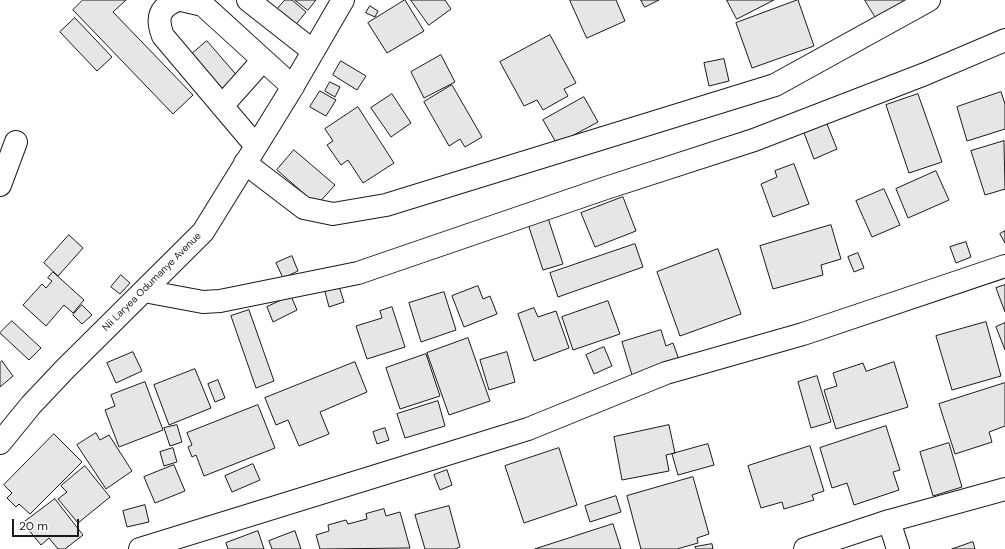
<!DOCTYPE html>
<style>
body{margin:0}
#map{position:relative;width:1005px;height:549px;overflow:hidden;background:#fff;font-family:"DM Sans",sans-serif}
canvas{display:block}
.scale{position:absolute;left:12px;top:519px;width:67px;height:18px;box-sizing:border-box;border:2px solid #1a1a1a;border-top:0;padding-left:5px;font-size:12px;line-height:14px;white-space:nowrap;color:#1a1a1a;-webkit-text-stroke:3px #fff;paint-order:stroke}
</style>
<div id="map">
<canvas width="1005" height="549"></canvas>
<div class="scale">20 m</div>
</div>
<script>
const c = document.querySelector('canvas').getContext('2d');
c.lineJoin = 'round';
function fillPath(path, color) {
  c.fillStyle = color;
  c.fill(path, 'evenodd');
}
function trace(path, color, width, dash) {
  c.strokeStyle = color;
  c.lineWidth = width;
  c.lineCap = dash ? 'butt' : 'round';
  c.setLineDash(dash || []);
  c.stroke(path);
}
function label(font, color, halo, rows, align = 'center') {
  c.font = font + ' "DM Sans",sans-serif';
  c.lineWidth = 3;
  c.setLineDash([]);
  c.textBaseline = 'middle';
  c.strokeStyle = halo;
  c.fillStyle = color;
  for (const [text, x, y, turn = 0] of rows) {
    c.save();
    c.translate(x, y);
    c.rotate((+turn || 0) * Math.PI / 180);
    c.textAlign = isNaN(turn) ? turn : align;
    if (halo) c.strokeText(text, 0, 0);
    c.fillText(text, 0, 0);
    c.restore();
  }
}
const building = new Path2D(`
 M83 0H126L113 12 193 95 173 114 73 10Z
 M285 0H292L306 12 294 27 275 12Z
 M295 0H316L308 10Z
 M405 0 424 31 387 53 368 23Z
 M411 0H445L451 9 429 25Z
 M570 0H616L625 21 587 38Z
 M641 0H659L645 7Z
 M727 0H774L737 19Z
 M798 0 814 46 752 68 736 23Z
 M865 0H907L876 18Z
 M370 6 378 11 375 17 366 13Z
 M75 18 112 57 97 71 60 32Z
 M550 35 576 83 564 89 568 96 543 110 537 100 524 106 500 62Z
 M207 41 240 79 220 97 187 58Z
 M441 55 455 82 424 98 411 72Z
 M724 59 729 81 709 86 704 63Z
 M341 61 366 76 357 90 333 75Z
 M330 82 340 87 335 97 325 91Z
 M452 85 482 137 465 147 460 139 449 146 424 102Z
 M320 91 336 100 326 116 310 107Z
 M1001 92 1005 104V129L967 141 957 107Z
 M392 94 411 123 391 137 371 108Z
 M918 94 942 162 909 173 886 105Z
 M584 97 598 122 557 144 543 120Z
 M358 107 394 163 363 183 348 160 341 165 327 145 333 141 325 129Z
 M827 124 837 149 814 159 804 133Z
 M1004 141 1005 189 985 195 971 151Z
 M294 150 335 185 317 205 277 170Z
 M794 164 809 204 773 217 761 184 777 177 775 171Z
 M936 171 949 200 908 218 896 189Z
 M884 189 900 225 872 237 856 201Z
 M623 197 636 231 595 247 581 213Z
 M547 215 563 264 543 270 527 221Z
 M831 225 841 259 821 265 823 275 773 289 760 246Z
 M1005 231V243L1000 234Z
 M69 235 83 248 58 276 44 263Z
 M966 242 971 257 956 263 950 247Z
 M635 244 643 267 558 297 550 273Z
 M718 249 741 314 680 336 657 272Z
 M858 253 864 268 854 272 848 257Z
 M292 256 298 271 283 278 276 263Z
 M53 272 84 300 73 313 64 305 46 326 23 305 42 284 46 288 52 281 48 278Z
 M121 275 130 283 120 294 111 287Z
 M338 283 344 302 329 307 324 288Z
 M1005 285V312L996 288Z
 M478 286 483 299 490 296 497 314 464 327 452 296Z
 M444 292 456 330 421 342 409 303Z
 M291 296 297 310 273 322 267 307Z
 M608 301 620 334 573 350 562 317Z
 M82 305 92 315 82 324 73 315Z
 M392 307 405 347 367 359 356 326 382 318 380 311Z
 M534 308 538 317 556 311 569 348 534 361 518 314Z
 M249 310 274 381 256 388 231 316Z
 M12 321 41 348 29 360 0 333Z
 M986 322 1001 376 952 390 936 336Z
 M1005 323V350L996 327Z
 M661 330 666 346 673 343 679 360 632 375 622 342Z
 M468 338 490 401 449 415 427 353Z
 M604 347 612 366 594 374 586 355Z
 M133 352 142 371 116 383 107 363Z
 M507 352 515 382 489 390 480 360Z
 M426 354 440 396 400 409 386 368Z
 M2 361 13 376 0 387V363Z
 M355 362 367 392 320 412 329 434 299 446 288 420 276 425 265 398Z
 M894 362 908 407 836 429 824 390 837 386 833 373 863 363 866 371Z
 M195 369 211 408 169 425 154 385Z
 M817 376 831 422 811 428 798 382Z
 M218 380 225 398 215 402 208 384Z
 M145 382 163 430 119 447 105 410 115 406 111 395Z
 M1005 383V426L989 432 992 442 955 454 939 404Z
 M438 401 445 426 405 438 397 414Z
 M258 405 275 448 204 476 196 455 192 457 188 447 192 445 187 433Z
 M177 425 182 442 170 446 164 428Z
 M669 425 675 453 666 455 669 471 622 480 614 437Z
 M886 426 900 470 893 472 899 490 854 505 847 483 832 488 820 448Z
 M385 428 389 440 377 444 373 432Z
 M96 433 100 440 109 435 132 471 106 489 77 445Z
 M54 434 82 462 30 514 19 504 16 507 7 498 12 493 4 485Z
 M949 443 962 487 933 496 920 452Z
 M708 444 714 465 678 475 672 454Z
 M810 446 824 491 812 495 814 500 784 509 782 502 761 508 748 466Z
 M173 448 177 462 164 466 160 452Z
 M559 448 577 505 524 523 505 466Z
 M253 464 260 480 232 492 225 476Z
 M174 465 185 491 155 503 144 477Z
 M85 466 110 497 78 523 58 499 67 492 61 486Z
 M447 470 452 485 440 490 434 475Z
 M693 477 709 534 697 538 698 543 677 549H641L627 496Z
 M616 496 621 512 590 522 585 506Z
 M55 499 83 535 65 549H58L49 538 41 545 23 523Z
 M145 505 149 522 127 527 123 511Z
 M449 506 460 547 455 549H425L415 515Z
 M384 509 386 516 400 512 410 548 320 549 316 535 329 531 328 525 346 520 348 524 367 519 366 514Z
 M613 524 621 549H535Z
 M258 531 264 549H228L226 543Z
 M295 531 301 549H272L269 541Z
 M973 542 975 549H952Z
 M712 544 713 549H696L695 547Z`);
const minor = new Path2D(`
 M177 0C159 8 156 18 163 36L256 146
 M181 0 203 5 293 87
 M248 0 313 51
 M222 106 263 60
 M245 163 304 208 333 214 386 205 775 85 929 0
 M0 185 16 142
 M144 291 203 302 220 301 358 273 606 188 754 140 925 74 1005 40
 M0 443 31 405 65 369 203 232 289 93 343 0
 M889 521 898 549
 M140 549 528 429 666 373 803 334 1005 266
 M805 549 889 521 1005 489`);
const streetNames = [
 ["Nii Laryea Odumanye Avenue",152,282,-45]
];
fillPath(building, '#e6e6e6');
trace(building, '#1a1a1a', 1);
trace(minor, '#1a1a1a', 24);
trace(minor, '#fff', 22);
label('10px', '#1a1a1a', '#fff', streetNames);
</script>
